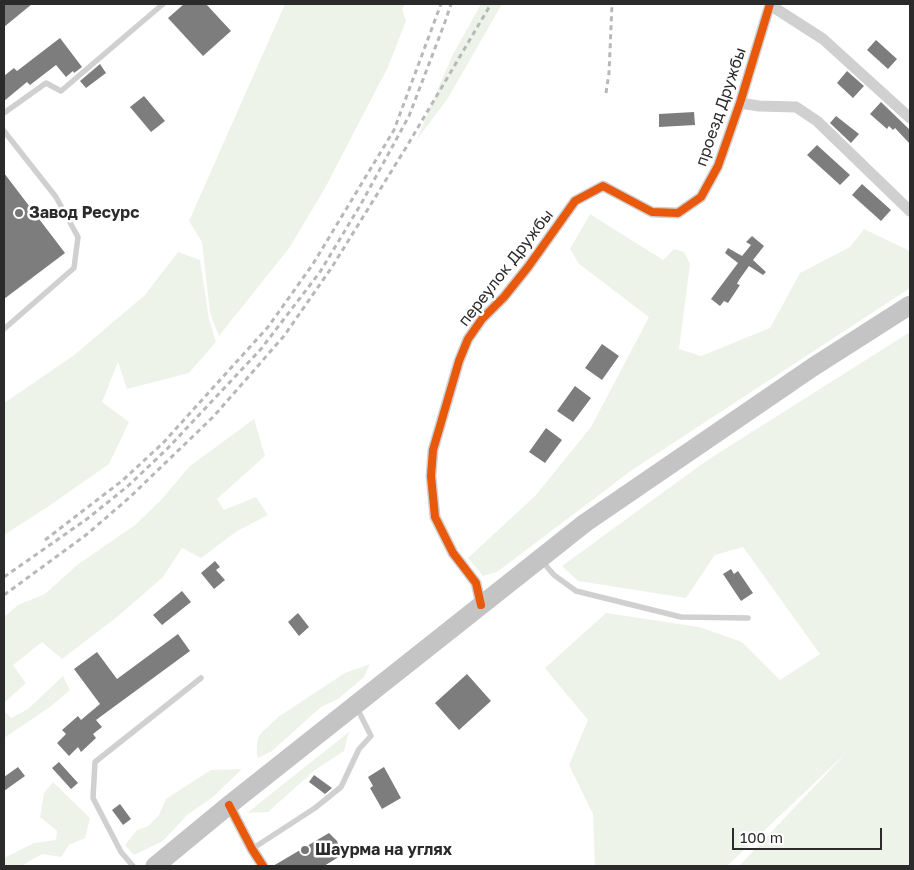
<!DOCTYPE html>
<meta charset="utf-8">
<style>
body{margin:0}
#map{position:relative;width:914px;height:870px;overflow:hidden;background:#fff;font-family:"Golos Text",sans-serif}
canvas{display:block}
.frame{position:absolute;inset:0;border:5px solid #2b2b2b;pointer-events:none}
.scale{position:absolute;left:732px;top:828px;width:150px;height:22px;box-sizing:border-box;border:2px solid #2b2b2b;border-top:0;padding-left:6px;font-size:15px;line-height:18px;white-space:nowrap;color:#2b2b2b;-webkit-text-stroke:4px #fff;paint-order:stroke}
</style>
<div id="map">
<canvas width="914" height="870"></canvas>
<div class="frame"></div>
<div class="scale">100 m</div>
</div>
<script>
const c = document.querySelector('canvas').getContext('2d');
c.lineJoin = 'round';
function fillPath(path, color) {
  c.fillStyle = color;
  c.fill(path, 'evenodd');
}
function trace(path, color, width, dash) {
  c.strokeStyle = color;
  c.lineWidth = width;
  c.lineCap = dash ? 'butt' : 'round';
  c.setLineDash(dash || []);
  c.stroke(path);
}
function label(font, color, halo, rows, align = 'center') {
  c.font = font + ' "Golos Text",sans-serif';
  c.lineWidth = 5;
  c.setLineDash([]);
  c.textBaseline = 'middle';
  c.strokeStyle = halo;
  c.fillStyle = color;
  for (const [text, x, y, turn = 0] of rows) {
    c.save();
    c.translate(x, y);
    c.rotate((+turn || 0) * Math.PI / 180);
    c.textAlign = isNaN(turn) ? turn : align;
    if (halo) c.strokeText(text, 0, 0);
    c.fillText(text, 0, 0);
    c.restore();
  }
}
const green = new Path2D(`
 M285 4H405L402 9 406 21 388 67 325 188 290 247 219 336 210 313 202 242 189 221Z
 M481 4H502L448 98 416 141 452 56Z
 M590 214 663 260 674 249 684 252 690 264 679 349 701 356 770 328 800 273 850 247 864 229 910 251V288L632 470 497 572 483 576 468 558 536 495 591 427 649 317 579 264 570 249Z
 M178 252 200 260 209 319 216 342 189 373 127 389 118 362 102 402 129 422 109 464 49 506 4 535V403L73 356 145 295Z
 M910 332V866H739L847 752 727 866H595L593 814 569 765 588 720 545 668 606 613 699 627 742 642 780 680 820 654 743 547 715 555 686 598 578 581 562 566 706 461Z
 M254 419 265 456 217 499 224 510 256 497 268 515 237 531 201 558 182 548 163 577 117 617 62 659 42 642 13 665 26 683 4 703V617L18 605 45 594 77 565 135 525 161 500 190 466Z
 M370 664 364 677 338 699 321 707 272 751 258 758C253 732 263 734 278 717L345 673Z
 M63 676 70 690 50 707 4 738V711L11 718 28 709Z
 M349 732 344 751 315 770 268 812 247 813Z
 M242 769 213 797 187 815 163 841 134 855 125 845 137 830 148 826 159 815 166 799 178 791 211 770Z
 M53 782 90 818 85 838 69 845 61 857 42 854 21 866H4V858L34 843 56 840 57 831 40 817 44 793Z`);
const building = new Path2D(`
 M4 4H32L4 27Z
 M184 4H206L231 31 203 56 168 18Z
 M60 38 82 67 74 73 73 71 66 77 56 65 30 85 27 82 4 101V76L14 68 17 71Z
 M876 40 897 59 888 69 867 50Z
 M100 64 106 73 86 88 80 81Z
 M847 71 864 86 853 98 837 83Z
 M144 96 165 121 151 132 130 107Z
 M881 102 910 130V144L895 128 893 130 889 126 887 129 870 114Z
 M694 112 695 125 659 127V114Z
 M836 116 859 134 851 143 830 123Z
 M817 145 850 175 840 185 807 155Z
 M4 173 65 253 4 299Z
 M862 184 891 210 881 221 852 195Z
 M752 236 764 246 753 260 766 272 763 275 749 266 739 280 737 284 740 285 728 303 724 301 720 306 711 299 738 263 725 253 728 248 742 256 751 245 746 242Z
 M602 344 619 356 602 380 585 368Z
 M575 386 591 398 573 422 557 411Z
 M546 428 562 440 545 463 529 452Z
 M215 561 220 567 216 570 225 580 214 589 201 573Z
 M731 569 734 574 738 571 753 593 741 601 723 574Z
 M182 591 191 602 162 625 153 615Z
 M298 613 309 627 299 636 288 622Z
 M178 634 190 651 96 720 102 727 93 734 96 738 81 752 78 747 69 756 57 743 66 734 62 730 78 716 81 720 100 704 74 669 97 652 117 679Z
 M467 674 491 701 459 730 435 703Z
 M59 762 78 783 71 789 52 768Z
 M18 767 25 776 4 791V777Z
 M384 767 401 798 382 809 370 788 373 786 368 777Z
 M314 775 332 788 325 794 309 782Z
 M120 804 131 819 123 825 112 810Z
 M329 833 337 841 342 855 324 866H273Z`);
const lane = new Path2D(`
 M4 113 46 83 61 91 163 4
 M4 131 56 197 78 237 74 268 4 329
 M542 561 554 575 576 591 681 617 748 618
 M252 849 315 808 341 787 359 749 371 736 357 708
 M133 866 121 852 93 798 95 762 201 678`);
const street = new Path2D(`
 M770 5 823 39 910 118
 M740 103 759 106 796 107 817 121 910 211
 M481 605 476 583 453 553 435 517 431 476 433 450 459 361 468 339 482 319 504 297 528 267 575 201 603 186 652 212 678 213 701 197 718 166 740 103 770 4
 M229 805 252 849 263 866`);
const primary = new Path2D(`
 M155 866 229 805 585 523 813 367 910 305`);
const rail = new Path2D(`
 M606 93 609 73 612 4
 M45 540 123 480 163 443 268 327 313 264 394 130 441 4
 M4 577 87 519 128 486 167 449 261 349 320 272 361 204 409 116 445 22 451 4
 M4 595 86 535 130 497 214 416 284 336 332 267 407 146 491 4`);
const cycleway = new Path2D(`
 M481 605 476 583 453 553 435 517 431 476 433 450 459 361 468 339 482 319 504 297 528 267 575 201 603 186 652 212 678 213 701 197 718 166 740 103 770 4
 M229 805 252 849 263 866`);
const markers = [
 [19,213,5,"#757575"],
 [305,850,5,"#757575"]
];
const streetNames = [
 ["проезд Дружбы",721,107,-71],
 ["переулок Дружбы",506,268,-52]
];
const poiNames = [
 ["Завод Ресурс",29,213],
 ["Шаурма на углях",315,850]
];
fillPath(green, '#eef3ea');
fillPath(building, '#7d7d7d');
trace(lane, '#d0d0d0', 5.5);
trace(street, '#d0d0d0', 11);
trace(primary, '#c4c4c4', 19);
trace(rail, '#b8b8b8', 3, [5, 4]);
trace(cycleway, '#e8590c', 8);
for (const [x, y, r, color] of markers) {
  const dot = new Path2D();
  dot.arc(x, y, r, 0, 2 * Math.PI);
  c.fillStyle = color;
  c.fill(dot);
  trace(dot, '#fff', 2);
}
label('16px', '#2b2b2b', '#fff', streetNames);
label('bold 16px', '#2b2b2b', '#fff', poiNames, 'left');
</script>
